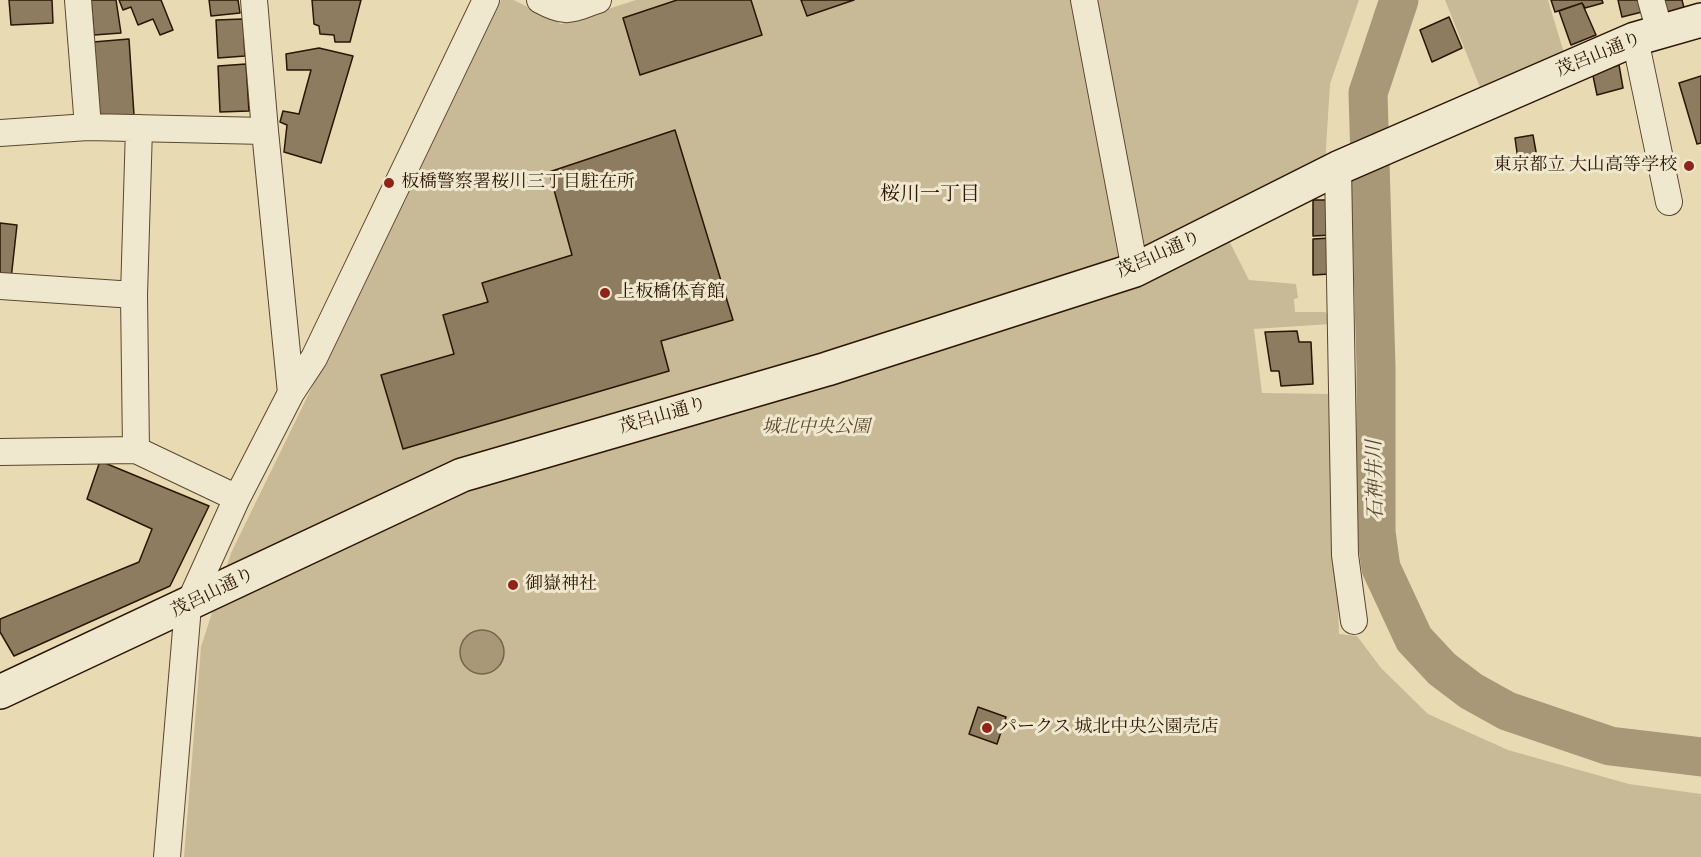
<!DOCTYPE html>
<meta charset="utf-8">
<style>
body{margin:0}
canvas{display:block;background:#e8dbb4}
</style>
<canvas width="1701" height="857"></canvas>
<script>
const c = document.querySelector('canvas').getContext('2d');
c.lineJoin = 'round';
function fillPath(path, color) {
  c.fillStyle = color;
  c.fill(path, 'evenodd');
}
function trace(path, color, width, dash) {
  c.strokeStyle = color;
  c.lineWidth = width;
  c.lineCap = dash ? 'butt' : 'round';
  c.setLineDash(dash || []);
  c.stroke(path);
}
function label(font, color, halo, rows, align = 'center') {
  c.font = font + ' Alegreya,"Noto Serif JP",serif';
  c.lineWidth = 6;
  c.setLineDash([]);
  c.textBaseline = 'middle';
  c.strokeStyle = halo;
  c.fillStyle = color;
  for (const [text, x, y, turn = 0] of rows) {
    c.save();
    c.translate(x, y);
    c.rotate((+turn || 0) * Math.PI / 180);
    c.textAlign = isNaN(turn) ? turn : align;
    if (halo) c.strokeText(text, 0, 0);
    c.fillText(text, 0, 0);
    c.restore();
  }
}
const green = new Path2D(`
 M501 0H514L561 24 636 0H1359L1330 84 1325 164 1218 219 1249 280 1296 284 1298 298 1294 299 1295 312H1325L1331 318V324L1254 329 1262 393 1331 394 1339 634 1357 636 1381 668 1428 714 1508 750 1629 784 1701 794V857H184L201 647 231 553Z
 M1445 0H1548L1564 53 1481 90Z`);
const water = new Path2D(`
 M460 652a22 22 0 1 1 44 0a22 22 0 1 1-44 0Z`);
const river = new Path2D(`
 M1399 0 1368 93 1376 367V532L1381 568 1414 639 1442 669 1471 691 1507 711 1610 746 1701 757`);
const building = new Path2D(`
 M9 0H52L53 23 11 25Z
 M91 0H116L121 33 94 35Z
 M119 0H161L173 30 160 35 153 19 138 25 131 7 123 10Z
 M209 0H238L240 13 211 16Z
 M312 0H361L350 42H335L334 35 320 34 319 26 314 24Z
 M677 0H751L762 35 640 75 623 18Z
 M801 0H854L807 16Z
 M1551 0H1602L1603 3 1585 8 1582 3 1555 12Z
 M1618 0H1643L1646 11 1622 17Z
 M1661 0H1682L1684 8 1666 14Z
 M1582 3 1596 35 1571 45 1559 11Z
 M1449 17 1462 48 1432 62 1420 30Z
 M243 19 245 56 218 58 216 20Z
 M129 39 134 115 99 118 93 42Z
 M319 48 353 56 321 163 284 152 287 125 280 122 283 111 299 114 311 70H287L286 54Z
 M246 64 249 111 220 112 218 66Z
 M1619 65 1623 88 1597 95 1592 71Z
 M1701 76V143L1697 144 1679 83Z
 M675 130 733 320 661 341 669 371 403 449 381 375 454 354 443 315 488 302 482 283 572 255 549 172Z
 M1533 135 1538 163 1519 167 1515 138Z
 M1313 200H1331V235L1313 236Z
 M0 223 17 225 11 279 0 278Z
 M1330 238V274L1313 275V239Z
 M1297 331 1299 342H1311L1313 384 1281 386 1279 371H1271L1265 332Z
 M100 461 209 506 170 586 14 656 0 632V619L139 562 152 529 87 499Z
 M978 707 1006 717 997 744 969 734Z`);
const street = new Path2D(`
 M78 0 88 127
 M254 0 265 131
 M540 0C567 15 571 9 598 0
 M1084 0 1135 270
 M1651 0 1660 32
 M1635 39 1669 202
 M0 133 88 127 265 131 291 393
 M1338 168 1345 555 1354 621
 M0 286 134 295 136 450
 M134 295 139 128
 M0 452 136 450 237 498
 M167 857 188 606 237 498 291 393 314 358 486 0`);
const secondary = new Path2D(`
 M0 692 462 475 827 369 1135 270 1338 168 1635 39 1701 20`);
const markers = [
 [1689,166,6,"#8f2418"],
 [389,183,6,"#8f2418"],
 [605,293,6,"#8f2418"],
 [513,585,6,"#8f2418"],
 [987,728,6,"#8f2418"]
];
const streetNames = [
 ["茂呂山通り",1599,55,-22],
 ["茂呂山通り",1159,255,-24],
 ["茂呂山通り",663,416,-16],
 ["茂呂山通り",213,593,-26]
];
const poiNames = [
 ["東京都立 大山高等学校",1677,166,"right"],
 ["板橋警察署桜川三丁目駐在所",401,183],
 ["上板橋体育館",617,293],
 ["御嶽神社",525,585],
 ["パークス 城北中央公園売店",999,728]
];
const parkNames = [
 ["城北中央公園",816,428]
];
const neighbourhoodNames = [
 ["桜川一丁目",930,195]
];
const waterNames = [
 ["石神井川",1376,480,-91]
];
fillPath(green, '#c8ba96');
fillPath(water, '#a89878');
trace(water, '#766449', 1.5);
trace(river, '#a89878', 39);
fillPath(building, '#8d7c5f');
trace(building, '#2b1603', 1.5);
trace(street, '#5a472f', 28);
trace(secondary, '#2b1603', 36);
trace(street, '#f0e8ce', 26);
trace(secondary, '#f0e8ce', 33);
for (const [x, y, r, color] of markers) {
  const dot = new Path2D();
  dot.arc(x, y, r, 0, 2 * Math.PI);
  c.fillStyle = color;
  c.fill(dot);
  trace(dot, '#f0e8ce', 2);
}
label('18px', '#2b1603', '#f0e8ce', streetNames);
label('18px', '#2b1603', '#f0e8ce', poiNames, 'left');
label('italic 18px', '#5a472f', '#f0e8ce', parkNames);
label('20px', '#2b1603', '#f0e8ce', neighbourhoodNames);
label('italic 20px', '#5d4a32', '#f0e8ce', waterNames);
</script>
